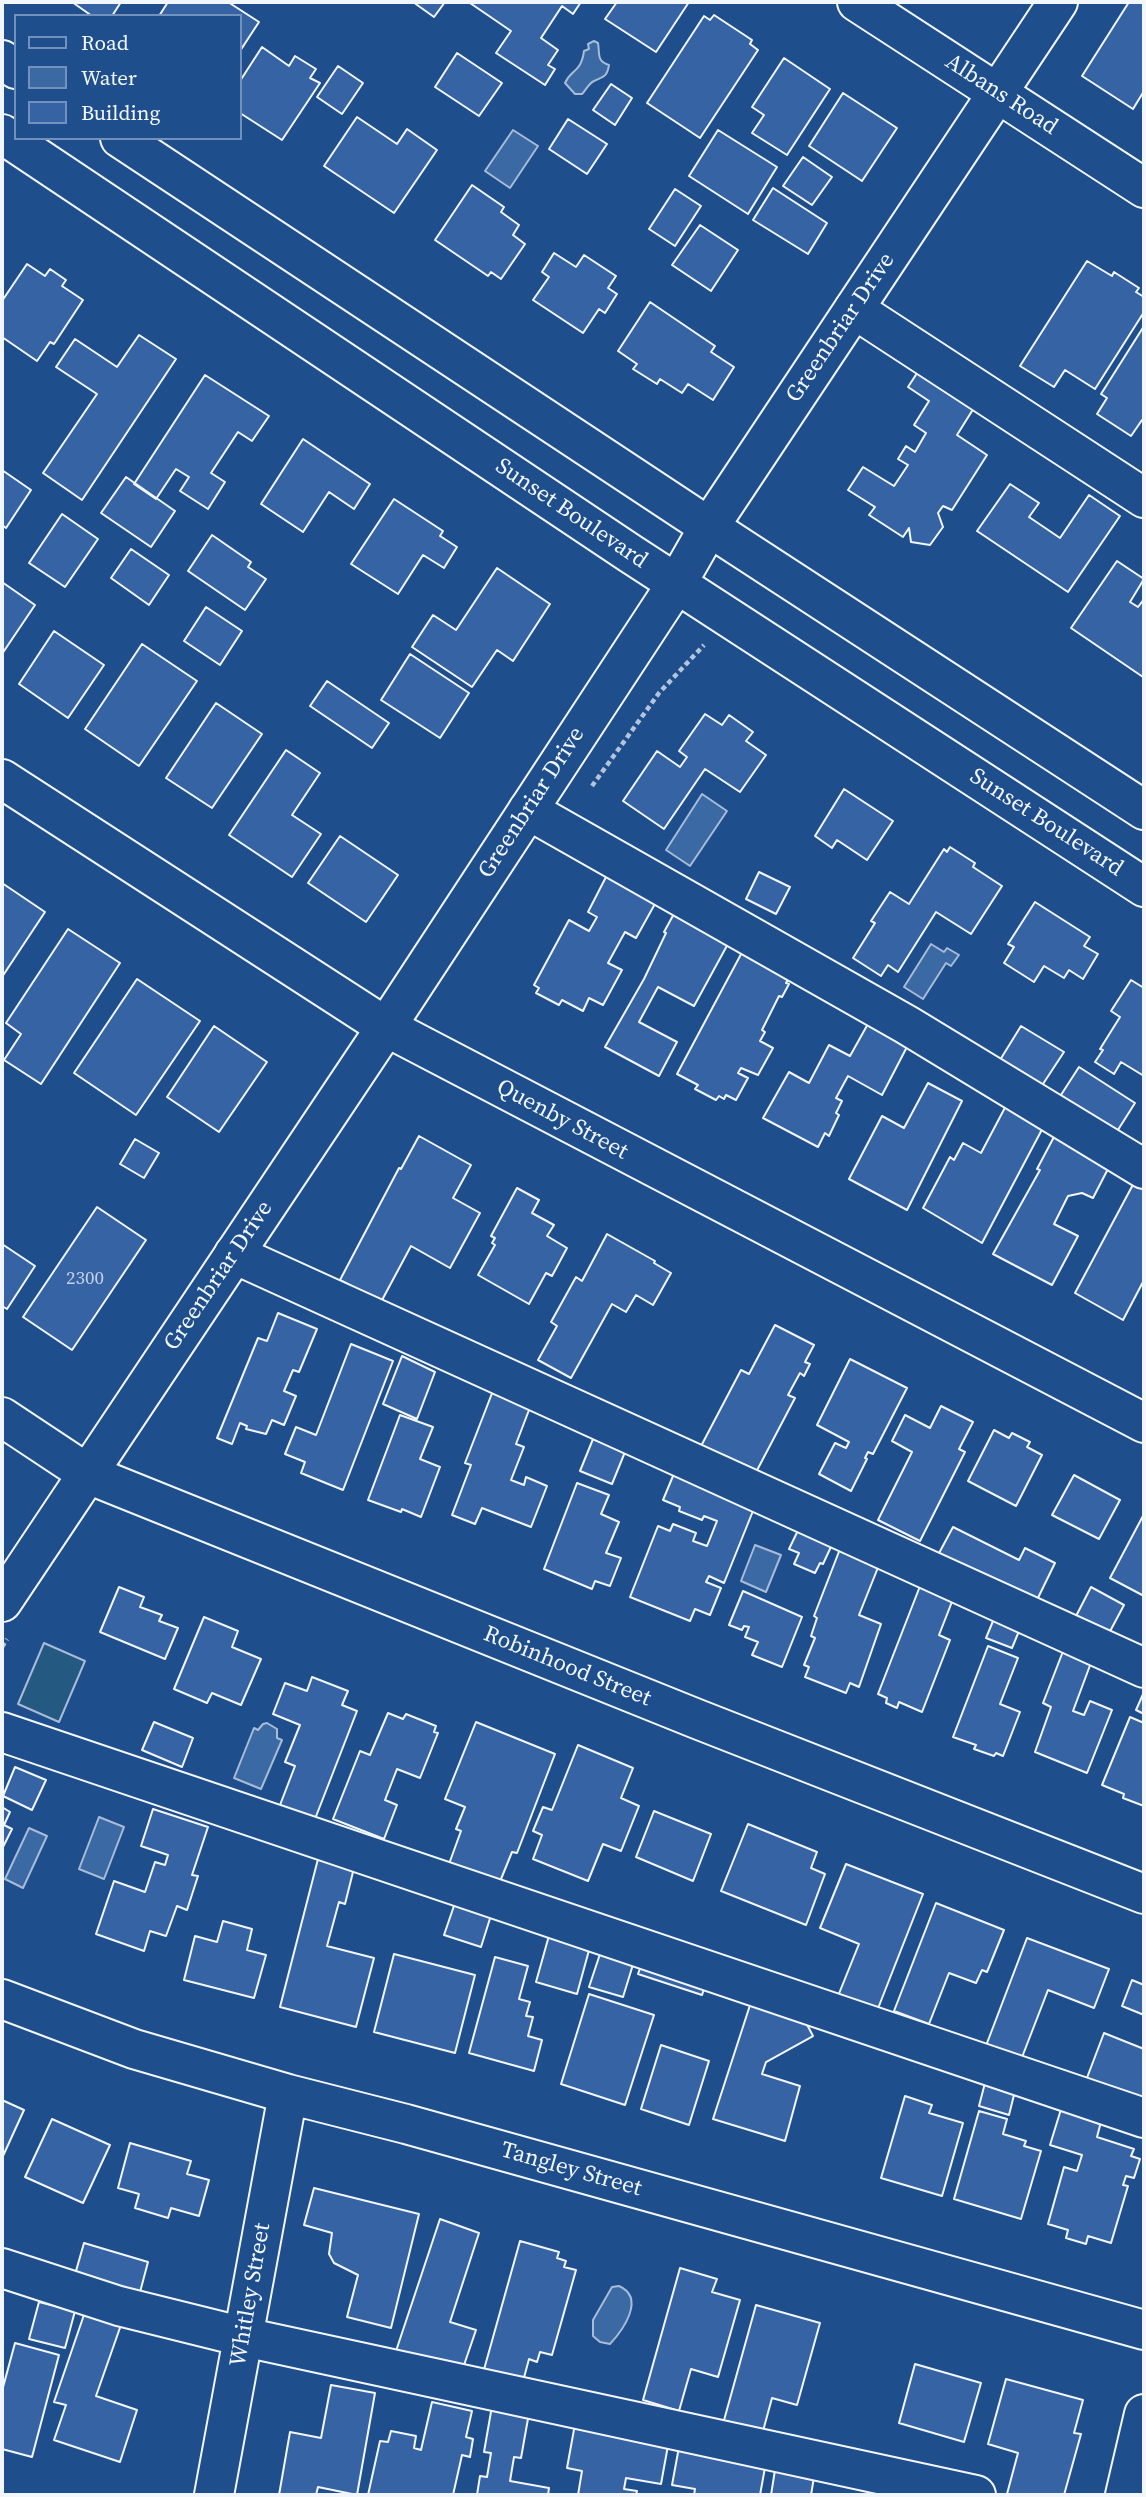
<!DOCTYPE html>
<style>
body{margin:0}
#map{position:relative;width:1146px;height:2497px;overflow:hidden;background:#1f4e8c;font-family:"Source Serif 4",serif}
canvas{display:block}
.frame{position:absolute;inset:0;border:4px solid #f2f6ff;pointer-events:none}
.legend{position:absolute;left:14px;top:14px;width:228px;height:126px;box-sizing:border-box;background:#1f4e8c;border:2px solid #7391ba;margin:0;padding:9px 12px;list-style:none;font-size:21px;color:#f2f6ff}
.legend li{display:flex;align-items:center;gap:14px;height:35px}
.legend b{width:35px;border:2px solid #7391ba}
</style>
<div id="map">
<canvas width="1146" height="2497"></canvas>
<div class="frame"></div>
<ul class="legend">
<li><b style="height:9px;background:#1f4e8c"></b>Road</li>
<li><b style="height:19px;background:#3b69a3"></b>Water</li>
<li><b style="height:19px;background:#3563a3"></b>Building</li>
</ul>
</div>
<script>
const c = document.querySelector('canvas').getContext('2d');
c.lineJoin = 'round';
function fillPath(path, color) {
  c.fillStyle = color;
  c.fill(path, 'evenodd');
}
function trace(path, color, width, dash) {
  c.strokeStyle = color;
  c.lineWidth = width;
  c.lineCap = dash ? 'butt' : 'round';
  c.setLineDash(dash || []);
  c.stroke(path);
}
function label(font, color, halo, rows, align = 'center') {
  c.font = font + ' "Source Serif 4",serif';
  c.lineWidth = 5;
  c.setLineDash([]);
  c.textBaseline = 'middle';
  c.strokeStyle = halo;
  c.fillStyle = color;
  for (const [text, x, y, turn = 0] of rows) {
    c.save();
    c.translate(x, y);
    c.rotate((+turn || 0) * Math.PI / 180);
    c.textAlign = isNaN(turn) ? turn : align;
    if (halo) c.strokeText(text, 0, 0);
    c.fillText(text, 0, 0);
    c.restore();
  }
}
const green = new Path2D(`
 M44 1643 85 1661 59 1722 18 1704Z`);
const water = new Path2D(`
 M594 41 598 43C600 53 596 61 609 65 607 77 604 76 594 81 589 83 586 90 582 94H575L565 83C571 69 581 73 584 51L589 49 588 44Z
 M513 130 538 146 510 188 485 171Z
 M702 794 727 811 690 866 666 850Z
 M931 944 944 952 947 948 959 955 951 966 946 963 923 999 904 987Z
 M755 1545 781 1555 766 1592 741 1581Z
 M267 1723 277 1729V1738L282 1740 261 1789 234 1778 254 1728 258 1730 263 1724Z
 M99 1817 124 1827 104 1879 79 1869Z
 M29 1828 47 1836 23 1888 5 1879Z
 M619 2286C646 2298 623 2330 610 2344L600 2342 593 2336V2320L612 2287Z`);
const building = new Path2D(`
 M72 2H121L112 16H92Z
 M168 2H228L259 22 240 51V16H159Z
 M413 2H445L434 17Z
 M471 2H581L573 14 562 6 541 38 558 50 548 65 555 69 545 85 496 53 511 31 470 3Z
 M617 2H689L656 52 605 19Z
 M1129 2H1144V91L1133 109 1082 76Z
 M714 15 752 40 750 44 758 50 700 138 647 103 704 16 710 20Z
 M262 47 289 66 295 56 316 69 310 78 320 83 282 140 240 113V81Z
 M457 53 502 83 479 116 435 87Z
 M784 58 830 89 787 155 752 133 764 115 752 107Z
 M338 66 363 83 342 114 317 97Z
 M611 84 632 98 615 125 593 110Z
 M843 93 897 128 862 181 809 146Z
 M357 117 397 144 407 129 437 150 394 213 324 166Z
 M568 119 607 144 587 174 549 149Z
 M718 130 777 167 748 214 689 176Z
 M803 157 832 177 812 205 783 186Z
 M472 185 504 207 501 212 519 225 513 235 525 244 501 279 491 272 488 276 435 240Z
 M773 188 827 223 808 254 753 220Z
 M675 189 701 206 675 246 649 229Z
 M700 225 738 250 711 291 672 265Z
 M554 253 576 267 584 255 616 276 608 288 617 294 605 313 599 309 583 333 533 300 549 277 542 272Z
 M1087 261 1112 276 1114 272 1139 288 1136 292 1144 297V312L1095 389 1065 370 1054 387 1020 366Z
 M27 264 45 276 50 269 66 280 62 286 83 300 54 344 50 342 37 361 2 337V301Z
 M650 302 715 346 711 352 734 367 713 400 688 384 682 393 660 379 657 384 633 369 637 364 618 351Z
 M1144 326V421L1142 420 1131 436 1097 414 1107 398 1101 394Z
 M139 335 176 359 82 500 43 473 97 394 56 367 75 339 117 367Z
 M921 367 977 403 957 435 987 455 952 510 943 506 938 513 943 527 930 545 911 542 909 528 903 537 869 515 875 507 848 490 863 467 894 486 908 465 898 459 906 446 915 452 926 433 914 425 929 401 908 387Z
 M205 375 269 416 252 441 238 432 211 473 225 482 208 509 180 491 189 477 176 469 156 499 134 484Z
 M303 439 370 484 354 509 329 492 303 532 261 504Z
 M2 470 31 490 6 528 2 525Z
 M126 477 175 511 151 547 101 513Z
 M1010 484 1039 503 1029 517 1060 538 1089 495 1120 516 1068 592 977 531Z
 M394 499 443 531 440 536 457 547 444 568 423 555 398 594 351 564Z
 M62 514 98 539 65 587 29 563Z
 M212 535 251 562 248 567 266 579 245 610 188 571Z
 M131 549 169 575 149 605 111 578Z
 M1117 561 1144 579 1130 602 1138 607 1144 599 1143 677 1071 628Z
 M497 568 550 604 513 661 497 650 472 687 412 647 433 615 456 630Z
 M2 582 35 605 2 654Z
 M206 607 242 631 220 665 184 641Z
 M54 631 104 665 68 718 19 684Z
 M142 644 197 681 139 766 85 729Z
 M410 654 469 693 440 738 381 700Z
 M327 681 389 723 372 748 310 706Z
 M216 703 262 734 212 808 166 778Z
 M705 714 722 725 729 715 753 732 746 741 766 755 740 792 705 769 664 829 623 801 657 751 680 767 687 757 679 751Z
 M286 750 320 773 292 815 321 834 292 877 229 835Z
 M844 789 893 821 867 860 837 840 832 848 815 836Z
 M340 836 398 875 366 922 308 883Z
 M950 847 975 863 973 867 1002 886 971 934 936 912 898 972 888 965 881 976 853 958 875 923 871 921 890 892 909 904 944 849 947 852Z
 M759 872 790 887 776 914 746 899Z
 M607 875 656 902 636 938 625 932 608 963 622 970 603 1005 589 998 583 1011 562 1000 559 1005 536 993 539 988 534 985 569 920 589 931 597 917 588 912Z
 M2 883 45 912 2 977Z
 M681 901 735 931 694 1006 658 987 639 1022 677 1042 659 1076 605 1047 644 979 666 933 664 932Z
 M1035 902 1090 937 1084 946 1098 954 1083 979 1069 970 1064 978 1044 966 1034 982 1004 963 1014 947 1008 944Z
 M68 929 120 963 41 1084 4 1060 21 1034 6 1023Z
 M747 943 794 968 786 983 789 984 782 997 779 996 762 1030 765 1032 760 1041 773 1048 758 1075 741 1068 738 1073 748 1078 736 1100 726 1095 724 1099 719 1096 716 1100 695 1089 698 1085 677 1074Z
 M137 979 200 1021 136 1115 74 1073Z
 M1131 980 1144 988V1076L1121 1062 1114 1074 1095 1062 1103 1050 1100 1049 1120 1017 1111 1011Z
 M869 1022 909 1043 882 1095 848 1076 836 1098 842 1101 836 1113 839 1115 829 1136 825 1133 818 1147 763 1118 789 1072 809 1083 829 1045 850 1056Z
 M214 1026 267 1062 219 1132 167 1097Z
 M1021 1026 1064 1052 1041 1087 1000 1060Z
 M1079 1067 1135 1103 1116 1133 1059 1098Z
 M928 1083 962 1101 907 1210 849 1179 882 1116 904 1128Z
 M1009 1100 1047 1120 982 1243 923 1208 950 1157 954 1160 963 1143 981 1153Z
 M1055 1135 1110 1165 1093 1198 1082 1193 1068 1196 1054 1224 1078 1236 1052 1285 993 1254 1040 1170 1037 1169Z
 M419 1136 471 1165 453 1198 480 1213 450 1268 411 1246 381 1302 340 1280 399 1168 401 1169Z
 M135 1139 159 1153 144 1178 120 1164Z
 M1136 1179 1144 1184V1280L1123 1320 1075 1293Z
 M517 1188 539 1200 532 1213 554 1225 547 1236 567 1248 552 1276 546 1273 529 1304 478 1275 495 1245 492 1243 495 1238 491 1236Z
 M97 1207 146 1240 72 1350 23 1317Z
 M607 1234 655 1261 654 1263 671 1273 653 1305 636 1295 626 1312 612 1304 571 1378 538 1360 557 1326 551 1322 576 1277 582 1281Z
 M2 1244 35 1266 7 1309 2 1306Z
 M278 1313 317 1329 299 1372 293 1370 284 1391 296 1396 284 1425 272 1420 266 1434 246 1429 247 1426 240 1423 232 1444 217 1438 258 1338 267 1341Z
 M775 1325 814 1345 805 1362 810 1364 804 1376 800 1373 788 1395 795 1398 754 1476 700 1448 741 1370 749 1374Z
 M351 1344 393 1361 343 1490 301 1473 305 1462 285 1454 296 1427 316 1435Z
 M402 1356 435 1372 417 1419 383 1404Z
 M850 1359 907 1388 873 1454 868 1452 865 1458 867 1459 851 1491 819 1474 835 1443 846 1448 849 1442 817 1425Z
 M496 1383 534 1397 516 1444 524 1447 511 1480 524 1485 526 1477 547 1486 531 1527 482 1508 475 1524 452 1515 471 1465 465 1463Z
 M941 1406 973 1422 959 1449 965 1452 920 1541 878 1520 912 1452 892 1441 905 1415 930 1428Z
 M400 1415 433 1427 420 1459 440 1467 421 1517 402 1509 401 1512 368 1500Z
 M994 1430 1009 1438 1012 1433 1030 1442 1027 1447 1042 1455 1016 1506 968 1481Z
 M593 1439 625 1452 612 1484 580 1471Z
 M678 1464 757 1501 724 1583 709 1576 706 1582 721 1588 710 1615 695 1609 690 1621 630 1597 658 1526 670 1531 673 1524 696 1533 693 1541 707 1546 717 1521 704 1516 702 1520 679 1511 680 1507 663 1500Z
 M1074 1475 1120 1500 1099 1539 1052 1515Z
 M577 1483 609 1495 601 1514 619 1522 606 1553 621 1558 610 1586 595 1581 592 1589 544 1569Z
 M1144 1514V1596L1110 1578Z
 M803 1520 836 1536 823 1564 820 1563 815 1573 794 1564 799 1553 789 1549Z
 M953 1527 1019 1560 1025 1548 1055 1563 1035 1604 938 1555Z
 M840 1549 879 1565 859 1615 881 1624 859 1687 850 1683 846 1693 805 1677 809 1667 804 1665 815 1638 811 1636 817 1618 814 1616Z
 M922 1581 955 1594 939 1635 950 1640 922 1712 899 1702 897 1708 886 1703 887 1698 878 1694Z
 M119 1587 144 1597 140 1607 162 1615 159 1621 178 1628 165 1659 100 1632Z
 M1091 1587 1124 1605 1107 1637 1074 1620Z
 M743 1591 802 1617 782 1667 752 1655 758 1642 745 1637 749 1627 744 1626 742 1630 729 1625Z
 M998 1609 1024 1619 1012 1648 986 1638Z
 M204 1617 238 1631 232 1647 261 1659 241 1705 212 1693 207 1703 174 1689Z
 M1067 1641 1095 1652 1073 1711 1084 1715 1090 1701 1112 1710 1087 1773 1035 1752 1051 1707 1043 1703Z
 M988 1646 1018 1658 1000 1704 1020 1712 1003 1756 996 1753 994 1756 974 1749 976 1745 953 1737Z
 M312 1677 348 1691 342 1705 357 1711 315 1819 280 1805 295 1766 285 1762 300 1725 273 1714 285 1683 307 1691Z
 M1144 1692V1714L1136 1710Z
 M388 1713 403 1719 406 1714 436 1726 434 1732 438 1733 420 1778 397 1769 385 1800 397 1805 384 1839 333 1819 360 1751 370 1755Z
 M1130 1717 1144 1723V1806L1123 1798 1124 1794 1102 1785Z
 M154 1722 193 1738 182 1767 142 1750Z
 M476 1722 555 1754 517 1853 512 1852 499 1884 449 1864 461 1831 456 1829 465 1807 445 1799Z
 M578 1745 633 1768 621 1798 639 1806 621 1851 603 1844 588 1881 533 1859 542 1835 533 1831 543 1807 552 1810Z
 M15 1767 46 1780 32 1810 3 1796Z
 M2 1807 10 1812 4 1825 12 1829 2 1849Z
 M153 1809 208 1827 192 1875 198 1876 187 1910 177 1906 166 1936 150 1931 144 1951 96 1934 114 1881 145 1892 155 1862 165 1865 168 1855 141 1846Z
 M654 1811 711 1834 693 1881 636 1857Z
 M748 1824 817 1852 811 1868 825 1874 806 1925 721 1891Z
 M318 1859 354 1868 345 1904 339 1902 327 1946 374 1958 356 2027 280 2007Z
 M846 1864 923 1894 875 2016 836 2001 859 1944 820 1928Z
 M457 1897 493 1909 481 1947 444 1935Z
 M936 1903 1004 1930 987 1972 982 1970 976 1983 949 1973 929 2024 894 2011Z
 M223 1921 252 1929 247 1950 266 1955 254 1998 184 1980 195 1936 217 1942Z
 M550 1932 591 1943 577 1994 536 1982Z
 M1027 1938 1109 1969 1094 2008 1048 1990 1019 2065 984 2051Z
 M602 1948 635 1958 623 1997 589 1987Z
 M394 1954 475 1975 455 2053 374 2032Z
 M495 1957 528 1966 519 1999 530 2002 526 2016 533 2017 528 2036 542 2040 534 2071 469 2053Z
 M643 1960 707 1980 702 1995 638 1974Z
 M1132 1980 1144 1985V2015L1122 2006Z
 M589 1994 654 2015 625 2105 561 2084Z
 M752 1999 802 2015 813 2036 766 2062 762 2074 800 2086 785 2141 713 2119Z
 M1104 2033 1144 2049V2107L1085 2083Z
 M661 2045 709 2061 689 2125 641 2109Z
 M986 2079 1016 2087 1009 2115 979 2106Z
 M905 2096 932 2105 929 2113 963 2123 942 2196 881 2178Z
 M2 2100 24 2110 3 2156 2 2155Z
 M1062 2106 1102 2118 1097 2137 1134 2149 1131 2156 1140 2159 1134 2178 1126 2176 1123 2185 1128 2186 1111 2243 1088 2236 1086 2244 1066 2238 1068 2230 1048 2224 1064 2167 1077 2171 1082 2155 1050 2145Z
 M979 2111 1007 2119 1003 2134 1026 2141 1024 2146 1041 2151 1021 2219 954 2199Z
 M52 2119 110 2145 83 2203 25 2177Z
 M130 2143 191 2161 187 2174 209 2180 199 2216 171 2208 168 2218 135 2208 139 2194 118 2188Z
 M314 2188 419 2214 391 2328 347 2317 358 2275 334 2263 329 2254 332 2233 304 2225Z
 M440 2219 479 2233 450 2322 476 2330 463 2368 394 2357Z
 M520 2241 559 2252 557 2258 566 2261 564 2267 576 2270 552 2355 540 2352 537 2362 529 2359 522 2385 483 2373Z
 M84 2243 148 2262 139 2296 74 2278Z
 M680 2268 717 2279 712 2292 740 2300 718 2377 691 2369 679 2411 643 2400Z
 M39 2302 75 2311 65 2348 29 2339Z
 M756 2305 820 2323 797 2405 772 2398 760 2442 721 2431Z
 M86 2309 122 2322 96 2396 137 2410 120 2462 54 2440 66 2405 54 2402Z
 M15 2343 59 2355 32 2457 2 2449V2391Z
 M915 2364 981 2383 964 2442 899 2423Z
 M1006 2379 1083 2400 1074 2433 1081 2434 1064 2495 1007 2494 1018 2453 988 2444Z
 M331 2385 375 2393 357 2495 318 2487 316 2495H279L290 2432 321 2438Z
 M432 2402 472 2411 466 2437 473 2439 470 2457 462 2455 453 2495H368L380 2441 388 2442 391 2431 416 2436 414 2448 421 2450Z
 M492 2406 529 2413 521 2458 514 2457 510 2481 549 2488 548 2495H477L480 2476 487 2477 491 2453 484 2452Z
 M575 2424 669 2440 661 2484 626 2478 624 2489 637 2491 636 2495H578L582 2471 567 2468Z
 M679 2447 766 2462 760 2495H694L695 2489 672 2485Z
 M775 2470 814 2477 811 2495H771Z`);
const path = new Path2D(`
 M592 786 659 693 704 645
 M2 1647 7 1639`);
const minor = new Path2D(`
 M857 2 1144 188
 M2 60 16 69
 M2 134 631 554 1144 887
 M120 138 709 527 1144 810
 M854 309 1144 498
 M2 779 386 1027 1144 1423
 M528 810 907 1025 1144 1169
 M234 1254 1144 1668
 M2 1417 88 1474 105 1481 697 1719 1144 1894
 M2 1732 1144 2118
 M2 1999 134 2049 288 2094 406 2124 1144 2330
 M2 2268 119 2306 244 2337 976 2495
 M214 2495 288 2094`);
const major = new Path2D(`
 M2 1602 386 1027 677 583 709 527 1058 2
 M1125 2495 1144 2414`);
const numberNames = [
 ["2300",85,1279]
];
const streetNames = [
 ["Albans Road",1001,95,33],
 ["Greenbriar Drive",841,328,-56],
 ["Sunset Boulevard",571,514,34],
 ["Greenbriar Drive",532,803,-57],
 ["Sunset Boulevard",1046,823,33],
 ["Quenby Street",562,1120,28],
 ["Greenbriar Drive",219,1276,-56],
 ["Robinhood Street",567,1667,22],
 ["Tangley Street",571,2170,16],
 ["Whitley Street",251,2295,-80]
];
fillPath(green, '#245a82');
trace(green, '#a8bbd7', 2);
fillPath(water, '#3b69a3');
trace(water, '#a8bbd7', 2);
fillPath(building, '#3563a3');
trace(building, '#f2f6ff', 2);
trace(minor, '#f2f6ff', 42);
trace(major, '#f2f6ff', 42);
trace(path, '#b3c4dc', 4.5, [5, 3.5]);
trace(minor, '#1f4e8c', 38);
trace(major, '#1f4e8c', 38);
label('19px', '#c3d1e8', null, numberNames);
label('23px', '#f2f6ff', '#1f4e8c', streetNames);
</script>
